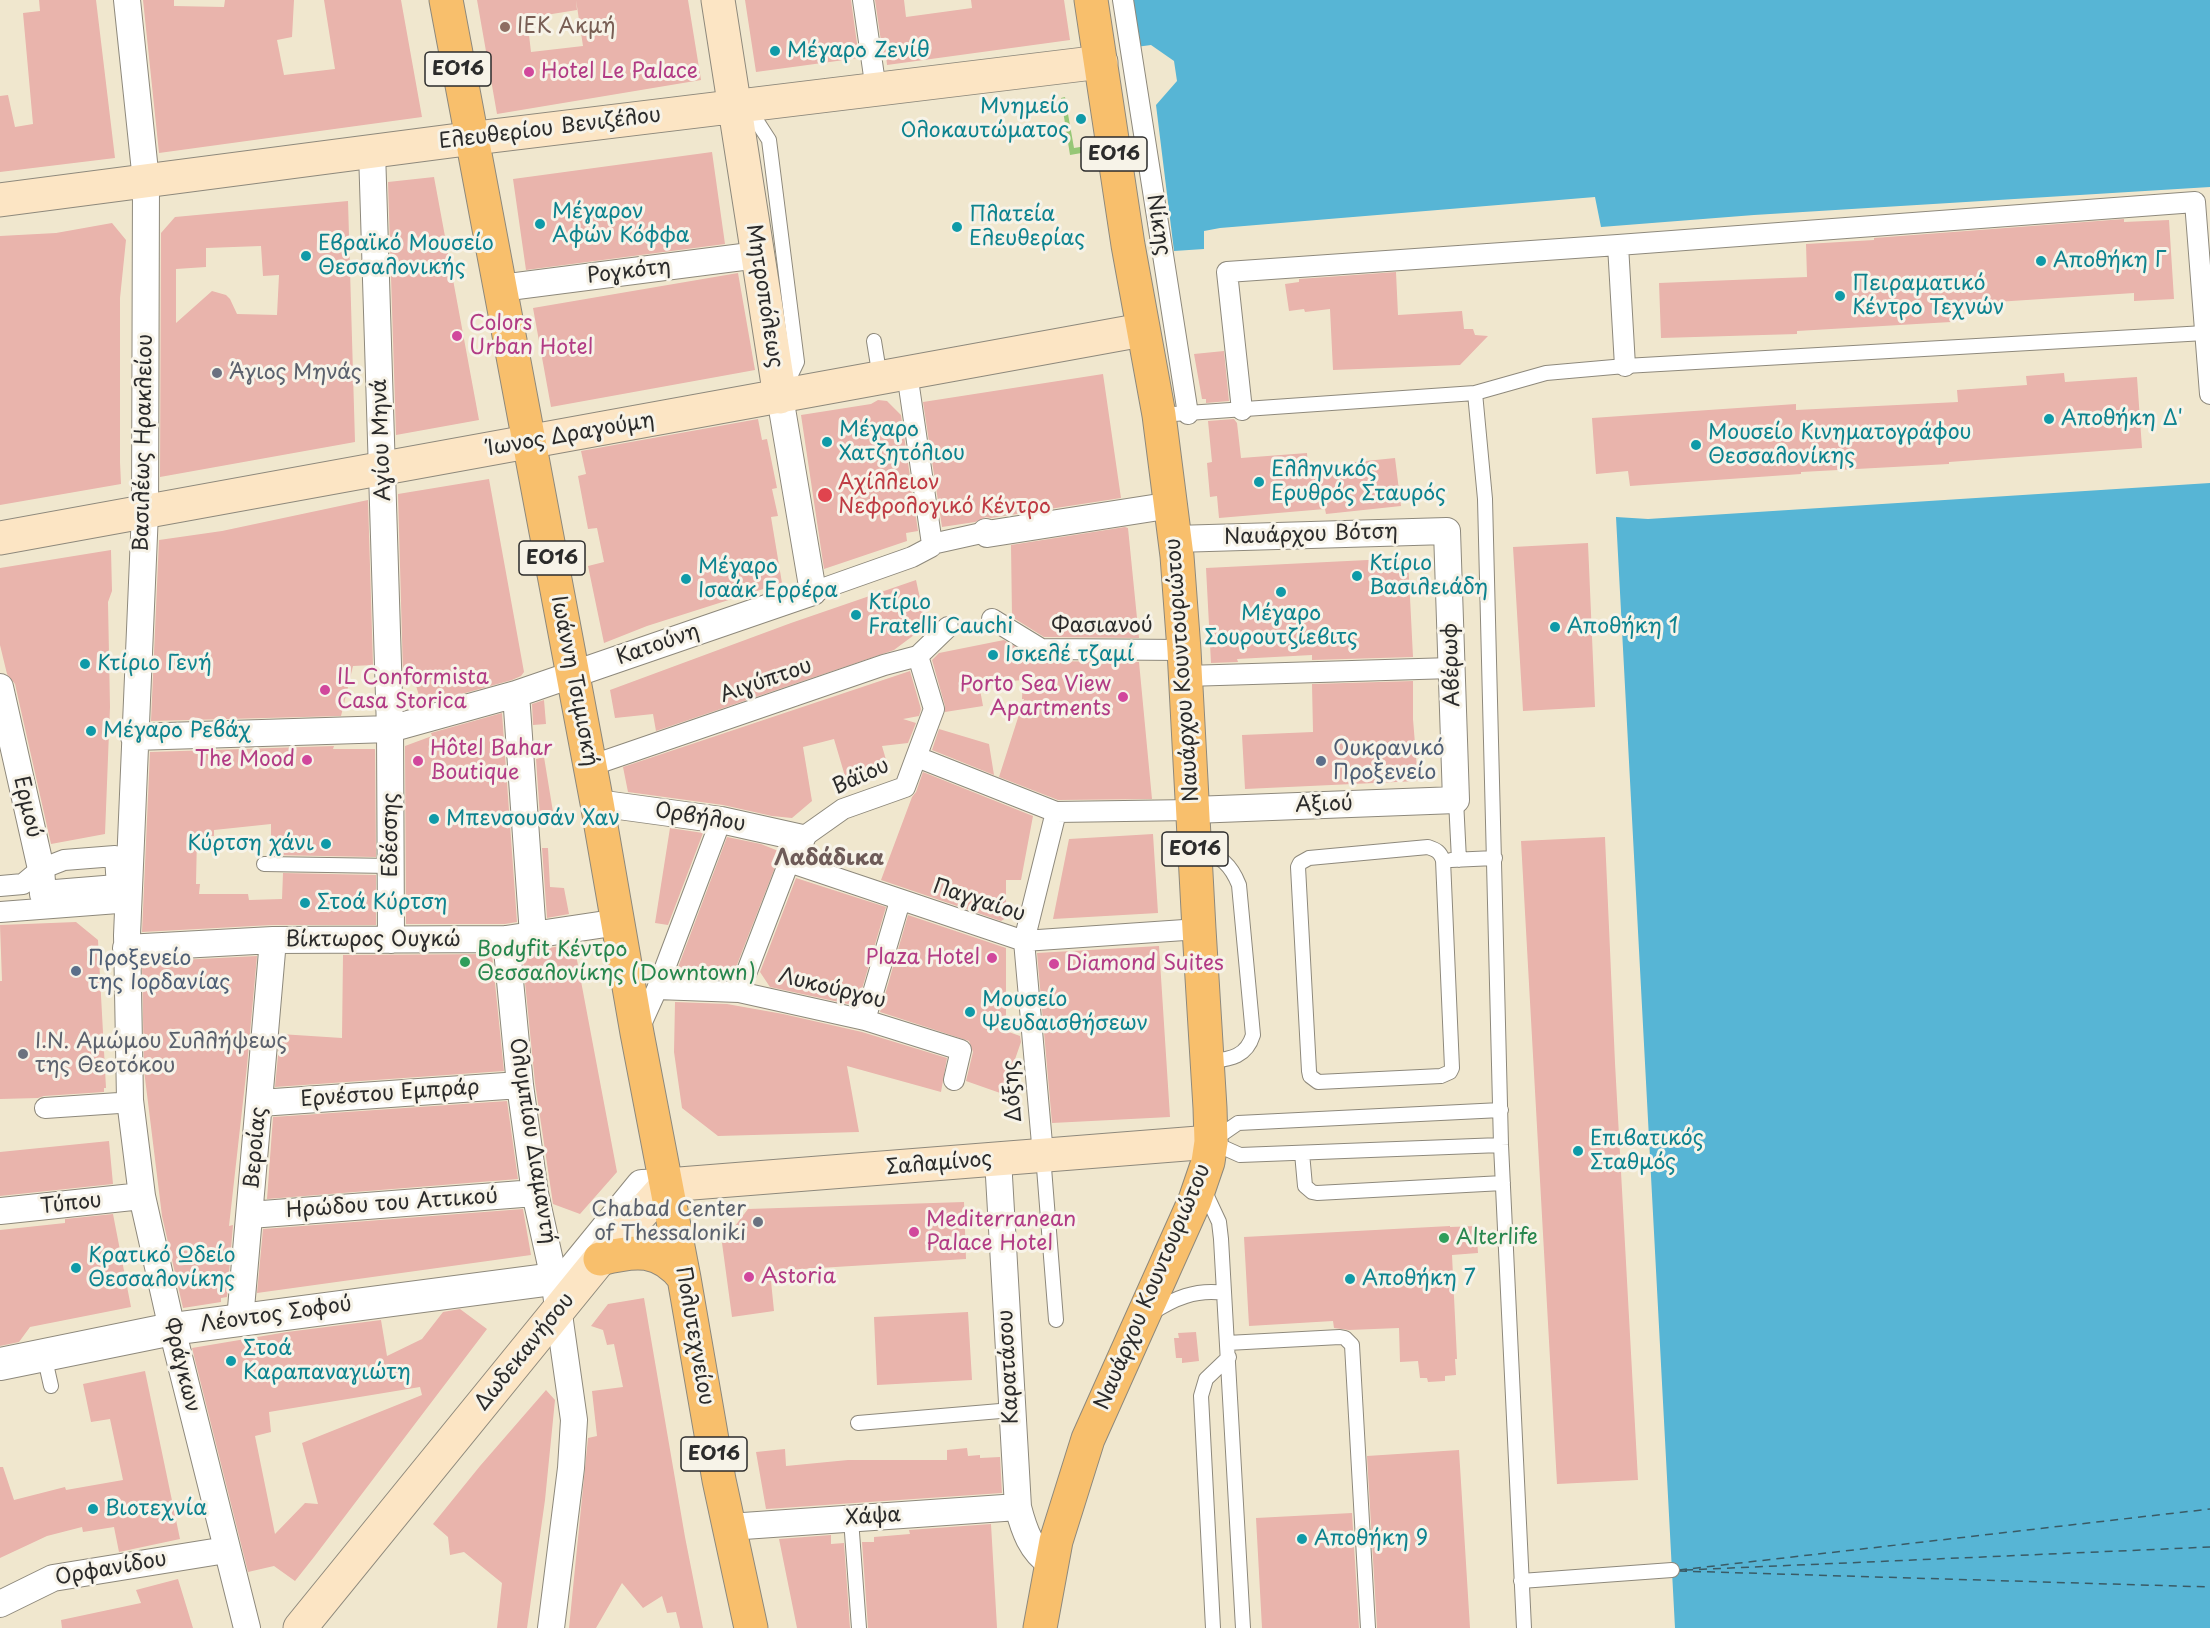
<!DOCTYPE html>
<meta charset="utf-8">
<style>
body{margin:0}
canvas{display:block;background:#f0e7ce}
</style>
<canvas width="2210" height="1628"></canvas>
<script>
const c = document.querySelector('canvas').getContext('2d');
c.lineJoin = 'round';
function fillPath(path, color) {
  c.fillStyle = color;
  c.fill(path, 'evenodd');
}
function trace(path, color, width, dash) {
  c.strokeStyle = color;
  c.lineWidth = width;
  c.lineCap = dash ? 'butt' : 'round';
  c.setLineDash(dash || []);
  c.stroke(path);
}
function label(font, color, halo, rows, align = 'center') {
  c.font = font + ' "Playpen Sans",sans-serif';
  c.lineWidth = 6;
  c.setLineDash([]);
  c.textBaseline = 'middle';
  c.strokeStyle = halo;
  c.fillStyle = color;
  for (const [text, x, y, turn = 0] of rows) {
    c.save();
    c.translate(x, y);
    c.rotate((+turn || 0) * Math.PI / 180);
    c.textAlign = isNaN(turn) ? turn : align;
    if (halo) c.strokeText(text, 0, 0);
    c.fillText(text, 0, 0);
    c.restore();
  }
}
const green = new Path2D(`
 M1065 97 1074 148 1092 145 1093 151 1070 155 1061 98Z`);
const water = new Path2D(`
 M1128 0H2210V187L1754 215 1601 227 1595 197 1220 228 1204 231V249L1174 251 1156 105 1177 81 1174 61 1151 45 1136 47Z
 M2210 483V1628H1675L1616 517 1648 519Z`);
const ferry = new Path2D(`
 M1679 1570 2210 1509
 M1685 1570 2210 1547
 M1679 1571 2210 1587`);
const building = new Path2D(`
 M39 0H96L115 158 0 172V96L8 95 15 127 33 124 23 13 40 11Z
 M143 0H174V6L224 7 225 0H294L292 37 277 40 284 75 335 69 324 0H401L422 117 159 153Z
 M477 0H576L577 10 527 18 531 52 583 46 576 0H688L701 80 497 114Z
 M745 0H851L859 58 756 72Z
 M875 0H904L906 17 972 8 971 0H1064L1070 40 887 65 886 55H883Z
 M712 152 725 244 526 270 513 179Z
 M434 177 479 420 396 435 388 182Z
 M348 201 355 442 160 477 161 233 175 217ZM261 246 263 276 279 275 277 315 237 314 230 299 226 295 212 291 176 323V269L206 267V248Z
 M2124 219V222L2169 220 2174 299 2134 301V293L1950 305 1951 322 1797 331V334L1661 338 1659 283 1807 277 1806 244 1874 240V238Z
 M112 223 126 240 120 298V462L121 484 0 505V236L56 233Z
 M1396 272 1398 315 1462 311 1464 329H1473L1475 335 1488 336 1460 365 1333 370 1330 309 1305 312 1304 309 1289 311 1285 284 1299 282V279Z
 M738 273 755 370 551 407 533 308Z
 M1224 351 1229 401 1206 403V399H1202L1194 354Z
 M2064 373 2065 382 2137 377 2142 448 1949 462V464L1801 472V474L1630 486 1628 471 1596 474 1592 418 1796 404V410L1958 402 1957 390 2027 385 2026 376Z
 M1103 374 1121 498 991 518 986 517 975 522 942 527 923 402Z
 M878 400 887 401 901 415 918 531 906 533 907 541 824 569 801 415 871 404Z
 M758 419 762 440 767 439 777 488 772 489 778 516 771 517 782 583 647 626 604 643 588 566 604 562 597 528 588 529 578 476 586 474 581 451Z
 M1234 419 1237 423 1241 458 1307 453 1308 467 1395 458 1401 506 1326 514 1325 509 1219 518 1217 496 1210 497 1207 463 1212 462 1208 421Z
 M489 479 524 672 521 676 512 680 422 705 412 673 403 674 398 494Z
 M368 500 373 665 353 666 341 716 151 721 159 540 222 531Z
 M1125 527 1128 528 1139 638 1044 637 1012 617 1011 545Z
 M1588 543 1595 707 1523 711 1513 547Z
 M111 550 112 591 108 602 110 707 105 834 51 844 15 684 7 674 0 645V568Z
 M1408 558 1413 657 1312 660V655L1237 659 1238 662 1211 663 1206 568Z
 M916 580 926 626 894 650 656 731 653 714 615 718 610 690 791 623Z
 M1004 640 1040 661 1139 662 1152 799 1058 800 999 777 1024 699H1022L1023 680 979 684 983 706 945 712V706L932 660 939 653Z
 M910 671 921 709 919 716 903 719 916 723 908 743 882 746 889 770 847 783 834 739 803 747 812 801 792 818 772 816 723 805 628 792 623 767Z
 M1413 681V719L1418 781 1245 789 1242 735 1313 732 1312 684Z
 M544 700 546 724 533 725 532 704Z
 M502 713 517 922 505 924H406L405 746 432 736 431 733Z
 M939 729 989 744 994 775 932 750Z
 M334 746 333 749H375L376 857 271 855V824L214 830V836H197L196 884H200L199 894H248L249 900 282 899 283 873 376 875V925H272L142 932 150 752Z
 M544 757 554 818 540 817 536 759Z
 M923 772 1033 816 1021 880H1006V918L1001 921 881 880 912 797 916 792Z
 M670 828 703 833 668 925 655 923Z
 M1153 834 1158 913 1053 919 1069 839Z
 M727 837 761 844 781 852 731 980 674 978Z
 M1605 837 1615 1063 1638 1480 1557 1484 1521 841Z
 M542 848H548L550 887 564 888 569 914 547 918Z
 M796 878 886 907 857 1006 770 987 760 972Z
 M908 915 1006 948V1031L1020 1036 1021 1042 1003 1094 966 1081 973 1052 969 1041 880 1012Z
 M76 922 98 940 106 1088H104V1092L44 1096 38 1098 0 1099V981H2L0 925Z
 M574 944 617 1172 580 1214 553 1204 535 1083 522 952Z
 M1159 946 1170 1117 1052 1123 1037 953Z
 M492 954 504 1071 275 1087 280 1034 342 1038 343 955Z
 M257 956 247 1066 229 1226 233 1225 227 1297 221 1298V1302L183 1308 162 1216 144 1070 142 962Z
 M675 1002 727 1004 783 1014 862 1032 947 1058 941 1092 847 1066 859 1132 718 1136 682 1108 674 1052Z
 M507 1101 518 1179 267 1199 273 1117Z
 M109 1141 113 1184 0 1196V1152Z
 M964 1202 966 1259 770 1271 774 1311 732 1317 722 1243 748 1209Z
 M523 1209 531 1255 257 1293 263 1229Z
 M113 1214 131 1307 30 1327 19 1342 0 1346V1230L65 1223V1219Z
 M1450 1226V1227L1476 1226 1478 1253 1452 1255 1457 1359H1455L1456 1375 1445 1376V1381L1428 1382 1427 1378H1420L1418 1361 1400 1362 1399 1328 1349 1330 1334 1328 1333 1321 1249 1326 1244 1237Z
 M644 1298 685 1537 703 1628H680L676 1612 667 1613 662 1596 643 1608 622 1583 596 1628H569L588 1438 597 1436 592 1391 623 1387 614 1344 607 1345 603 1330 591 1326 608 1304Z
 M460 1309 487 1329 314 1557 295 1581 274 1566 248 1572 192 1348 287 1332 381 1320 387 1356 422 1339 443 1312ZM420 1387 422 1395 302 1443 318 1504 305 1503 275 1534 255 1436 271 1432 269 1412Z
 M968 1312 972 1380 877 1385 874 1317Z
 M1196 1332 1199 1361 1182 1363V1358H1176L1174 1338H1179L1178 1333Z
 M145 1371 180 1539 119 1552 114 1527 83 1532 82 1527 47 1536 0 1558V1467H3L14 1500 65 1487 66 1490 123 1480 110 1419 91 1422 83 1384Z
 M546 1390 555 1400 545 1500 527 1628H497L502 1583 464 1552 450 1555 448 1537 433 1524 480 1466Z
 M967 1448 968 1456 980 1455V1458L1000 1457 1002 1493 766 1509 756 1452 785 1449 786 1466 848 1460H947V1450Z
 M1459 1450 1470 1628H1377L1367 1456Z
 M1352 1513 1359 1628H1262L1256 1518Z
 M991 1524 997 1628H868L862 1542H874V1537L910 1534 909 1530Z
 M831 1535V1544L844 1543 850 1628H797L779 1539Z
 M178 1579 193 1628H62L61 1620 141 1603 136 1590Z`);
const service = new Path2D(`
 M741 111 758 123 769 140 797 362 785 387
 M874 341 880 378
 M1475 393 1485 499 1501 1145 1524 1628
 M1159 415 1475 393 1546 373 1625 366 2205 333
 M1456 800 1459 860
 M1195 845C1218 857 1229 860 1239 885L1253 1035C1246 1058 1229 1059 1208 1062
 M1428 847C1437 850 1440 852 1443 860L1452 1068 1450 1072 1441 1076 1318 1082 1310 1076 1309 1071 1298 867 1300 863 1309 858Z
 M1451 860 1495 858
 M264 864 391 866
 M1212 1141 1238 1123 1501 1110
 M1211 1142 1240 1155 1501 1145
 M1302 1153 1305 1186 1312 1192 1317 1193 1503 1183
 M1043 1155 1056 1320
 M1204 1190 1219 1222 1221 1239 1243 1628
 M1150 1314C1174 1298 1196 1289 1224 1293
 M1227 1343 1340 1337 1345 1338 1352 1345 1368 1628
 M44 1355 51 1386
 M858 1423 1012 1410
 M851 1519 859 1628
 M1521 1581 1672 1570
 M1213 1628 1201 1396 1206 1379 1229 1357`);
const pedestrian = new Path2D(`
 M863 0 876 90
 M1123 0 1188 414
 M1618 245 1625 366
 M907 373 932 544
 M1242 410 1227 272 1618 245 2195 202 2210 394
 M813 592 912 557 931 547 932 544 986 532
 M992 619 1041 649 1184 650
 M1186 676 1452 668
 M917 757 1056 812 1193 810
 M590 766 884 665 918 656 948 627
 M789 862 1024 941 1199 929
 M0 886 23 884 41 869 64 860 115 856 118 903 0 912
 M657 989 739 992 865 1020 961 1050 954 1080
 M739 992 789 862 802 838 843 809 905 787 934 709 918 656
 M865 1020 900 901
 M638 1031 657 989 721 820
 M45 1108 119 1103 130 1100
 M1043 1155 1024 941 1056 812`);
const minor = new Path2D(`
 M127 0 146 181 145 512 127 935 130 1100 142 1196 172 1329 247 1628
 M372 151 390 729 391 940
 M501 288 758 255
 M986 532 987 534 1172 505
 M1175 539 1447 531 1456 800 1193 810
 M0 687 41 869 43 894 129 887
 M516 694 533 935
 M134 737 390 729 516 694 813 592 780 397
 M597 803 721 820 802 838
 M506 939 520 1085 535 1193 554 1279 574 1420 571 1468 551 1628
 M126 948 273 940 506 939 619 922
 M260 1103 520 1085
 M998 1159 1018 1507C1024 1530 1031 1551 1051 1564
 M0 1211 142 1196
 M250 1215 535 1193
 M240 1320 273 940
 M729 1527 1018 1507
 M0 1604 53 1578 226 1550`);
const tertiary = new Path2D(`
 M0 1364 172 1329 561 1278 571 1273 642 1186 667 1185`);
const secondary = new Path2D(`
 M718 0 780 397
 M0 200 451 141 1101 62
 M0 538 1142 330
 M300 1628 600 1259 667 1185 1211 1142`);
const primary = new Path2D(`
 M446 0 597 803 637 1033 684 1278 719 1480 751 1628
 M600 1259C635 1250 660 1247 684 1278
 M1040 1628 1056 1541 1088 1439 1195 1200 1208 1162 1211 1142 1210 1108 1199 929 1184 650 1177 556 1159 415 1128 245 1091 0`);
const markers = [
 [505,27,6,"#8d6e63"],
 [775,51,6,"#0f9aa8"],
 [529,72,6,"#d1479c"],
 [1081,119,6,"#0f9aa8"],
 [540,224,6,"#0f9aa8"],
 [957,227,6,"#0f9aa8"],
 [306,256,6,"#0f9aa8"],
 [2041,261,6,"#0f9aa8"],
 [1840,296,6,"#0f9aa8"],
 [457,336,6,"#d1479c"],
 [217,373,6,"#6b7280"],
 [2049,419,6,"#0f9aa8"],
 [827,442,6,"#0f9aa8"],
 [1696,445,6,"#0f9aa8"],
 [1259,482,6,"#0f9aa8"],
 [825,495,8,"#e0444e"],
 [1357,576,6,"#0f9aa8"],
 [686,579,6,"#0f9aa8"],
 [1281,592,6,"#0f9aa8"],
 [856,615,6,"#0f9aa8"],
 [1555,627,6,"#0f9aa8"],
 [993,655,6,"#0f9aa8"],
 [85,664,6,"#0f9aa8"],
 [325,690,6,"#d1479c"],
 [1123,697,6,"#d1479c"],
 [91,731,6,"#0f9aa8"],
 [307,760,6,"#d1479c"],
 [418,761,6,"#d1479c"],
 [1321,761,6,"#5c6f8a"],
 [434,819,6,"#0f9aa8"],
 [326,844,6,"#0f9aa8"],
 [305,903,6,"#0f9aa8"],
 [992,958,6,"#d1479c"],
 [465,962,6,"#2e9e5b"],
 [1054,964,6,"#d1479c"],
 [76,971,6,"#5c6f8a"],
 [970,1012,6,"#0f9aa8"],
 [23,1054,6,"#6b7280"],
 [1578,1151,6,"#0f9aa8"],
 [758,1222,6,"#6b7280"],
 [914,1232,6,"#d1479c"],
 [1444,1238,6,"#2e9e5b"],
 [76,1268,6,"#0f9aa8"],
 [749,1277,6,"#d1479c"],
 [1350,1279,6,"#0f9aa8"],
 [231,1361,6,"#0f9aa8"],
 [93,1509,6,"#0f9aa8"],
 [1302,1539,6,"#0f9aa8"]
];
const shields = [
 [458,69,66],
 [1114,154,66],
 [552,558,66],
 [1195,849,66],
 [714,1454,66]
];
const shieldNames = [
 ["ΕΟ16",458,69],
 ["ΕΟ16",1114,154],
 ["ΕΟ16",552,558],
 ["ΕΟ16",1195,849],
 ["ΕΟ16",714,1454]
];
const educationNames = [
 ["ΙΕΚ Ακμή",517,27]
];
const cultureNames = [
 ["Μέγαρο Ζενίθ",787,51],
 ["Μνημείο",1069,107,"right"],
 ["Ολοκαυτώματος",1069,131,"right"],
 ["Μέγαρον",552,212],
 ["Αφών Κόφφα",552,236],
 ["Πλατεία",969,215],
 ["Ελευθερίας",969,239],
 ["Εβραϊκό Μουσείο",318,244],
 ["Θεσσαλονικής",318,268],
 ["Αποθήκη Γ",2053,261],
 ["Πειραματικό",1852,284],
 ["Κέντρο Τεχνών",1852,308],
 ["Αποθήκη Δ'",2061,419],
 ["Μέγαρο",839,430],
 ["Χατζητόλιου",839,454],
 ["Μουσείο Κινηματογράφου",1708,433],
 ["Θεσσαλονίκης",1708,457],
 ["Ελληνικός",1271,470],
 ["Ερυθρός Σταυρός",1271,494],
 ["Κτίριο",1369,564],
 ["Βασιλειάδη",1369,588],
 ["Μέγαρο",698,567],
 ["Ισαάκ Ερρέρα",698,591],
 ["Κτίριο",868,603],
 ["Fratelli Cauchi",868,627],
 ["Μέγαρο",1281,614,"center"],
 ["Σουρουτζίεβιτς",1281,638,"center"],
 ["Αποθήκη 1",1567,627],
 ["Ισκελέ τζαμί",1005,655],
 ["Κτίριο Γενή",97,664],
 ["Μέγαρο Ρεβάχ",103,731],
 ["Μπενσουσάν Χαν",446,819],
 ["Κύρτση χάνι",314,844,"right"],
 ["Στοά Κύρτση",317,903],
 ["Μουσείο",982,1000],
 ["Ψευδαισθήσεων",982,1024],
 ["Επιβατικός",1590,1139],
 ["Σταθμός",1590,1163],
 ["Κρατικό Ωδείο",88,1256],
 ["Θεσσαλονίκης",88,1280],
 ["Αποθήκη 7",1362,1279],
 ["Στοά",243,1349],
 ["Καραπαναγιώτη",243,1373],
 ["Βιοτεχνία",105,1509],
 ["Αποθήκη 9",1314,1539]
];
const hotelNames = [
 ["Hotel Le Palace",541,72],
 ["Colors",469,324],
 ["Urban Hotel",469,348],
 ["IL Conformista",337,678],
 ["Casa Storica",337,702],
 ["Porto Sea View",1111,685,"right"],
 ["Apartments",1111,709,"right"],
 ["Hôtel Bahar",430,749],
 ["Boutique",430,773],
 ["The Mood",295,760,"right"],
 ["Plaza Hotel",980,958,"right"],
 ["Diamond Suites",1066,964],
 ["Mediterranean",926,1220],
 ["Palace Hotel",926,1244],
 ["Astoria",761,1277]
];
const streetNames = [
 ["Ελευθερίου Βενιζέλου",550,129,-7],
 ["Νίκης",1158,225,81],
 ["Ρογκότη",629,272,-7],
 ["Μητροπόλεως",764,296,81],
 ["Ίωνος Δραγούμη",571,435,-10],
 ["Αγίου Μηνά",382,440,-92],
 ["Βασιλέως Ηρακλείου",144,443,-89],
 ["Ναυάρχου Βότση",1311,535,-2],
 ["Φασιανού",1102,626],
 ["Κατούνη",658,645,-19],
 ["Αβέρωφ",1452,665,-92],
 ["Ναυάρχου Κουντουριώτου",1183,670,-94],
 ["Ιωάννη Τσιμισκή",574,681,79],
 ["Αιγύπτου",766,681,-19],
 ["Βάϊου",861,777,-24],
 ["Αξιού",1324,805,-2],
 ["Ερμού",27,807,77],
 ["Ορβήλου",700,818,9],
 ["Εδέσσης",391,835,-90],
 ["Παγγαίου",979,901,18],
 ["Βίκτωρος Ουγκώ",373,940],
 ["Λυκούργου",832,989,14],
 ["Δόξης",1013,1091,-94],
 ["Ερνέστου Εμπράρ",390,1094,-4],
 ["Ολυμπίου Διαμαντή",532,1141,81],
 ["Βεροίας",256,1148,-85],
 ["Σαλαμίνος",939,1164,-5],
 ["Τύπου",71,1204,-6],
 ["Ηρώδου του Αττικού",392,1204,-4],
 ["Ναυάρχου Κουντουριώτου",1153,1287,-67],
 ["Λέοντος Σοφού",276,1315,-8],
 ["Πολυτεχνείου",694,1336,80],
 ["Δωδεκανήσου",525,1352,-51],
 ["Φράγκων",181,1365,76],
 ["Καρατάσου",1009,1367,-93],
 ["Χάψα",873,1517,-4],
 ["Ορφανίδου",111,1569,-10]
];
const worshipNames = [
 ["Άγιος Μηνάς",229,373],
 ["I.N. Αμώμου Συλλήψεως",35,1042],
 ["της Θεοτόκου",35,1066],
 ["Chabad Center",746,1210,"right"],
 ["of Thessaloniki",746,1234,"right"]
];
const healthNames = [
 ["Αχίλλειον",838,483],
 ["Νεφρολογικό Κέντρο",838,507]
];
const serviceNames = [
 ["Ουκρανικό",1333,749],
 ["Προξενείο",1333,773],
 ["Προξενείο",88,959],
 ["της Ιορδανίας",88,983]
];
const leisureNames = [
 ["Bodyfit Κέντρο",477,950],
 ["Θεσσαλονίκης (Downtown)",477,974],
 ["Alterlife",1456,1238]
];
const neighbourhoodNames = [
 ["Λαδάδικα",829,859]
];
fillPath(green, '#96c776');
fillPath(water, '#57b5d5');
trace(ferry, '#3a5b66', 1.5, [8, 6]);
fillPath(building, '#e9b4ac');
trace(service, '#8e897c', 16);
trace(pedestrian, '#8e897c', 22);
trace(minor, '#8e897c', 28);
trace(tertiary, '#8e897c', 34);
trace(secondary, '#8e897c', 35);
trace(primary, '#8e897c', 35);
trace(service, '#fff', 14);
trace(pedestrian, '#fff', 20);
trace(minor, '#fff', 26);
trace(tertiary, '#fff', 32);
trace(secondary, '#fce5c4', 33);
trace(primary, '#f8bf6c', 33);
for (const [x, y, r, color] of markers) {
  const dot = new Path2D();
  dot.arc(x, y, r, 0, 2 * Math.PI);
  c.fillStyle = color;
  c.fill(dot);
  trace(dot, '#f7f3e8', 2);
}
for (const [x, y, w] of shields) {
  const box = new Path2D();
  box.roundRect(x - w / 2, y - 17, w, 34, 4.5);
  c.fillStyle = '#f7f3e8';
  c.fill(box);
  trace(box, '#2b2b2b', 1.5);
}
label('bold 20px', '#2b2b2b', null, shieldNames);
label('21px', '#785e54', '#f7f3e8', educationNames, 'left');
label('21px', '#0d838f', '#f7f3e8', cultureNames, 'left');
label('21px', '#b23c85', '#f7f3e8', hotelNames, 'left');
label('21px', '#2b2b2b', '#f7f3e8', streetNames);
label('21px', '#5b616d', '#f7f3e8', worshipNames, 'left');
label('21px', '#be3a42', '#f7f3e8', healthNames, 'left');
label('21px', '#4e5e75', '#f7f3e8', serviceNames, 'left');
label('21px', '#27864d', '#f7f3e8', leisureNames, 'left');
label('bold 22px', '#6e5b58', '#f7f3e8', neighbourhoodNames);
</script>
